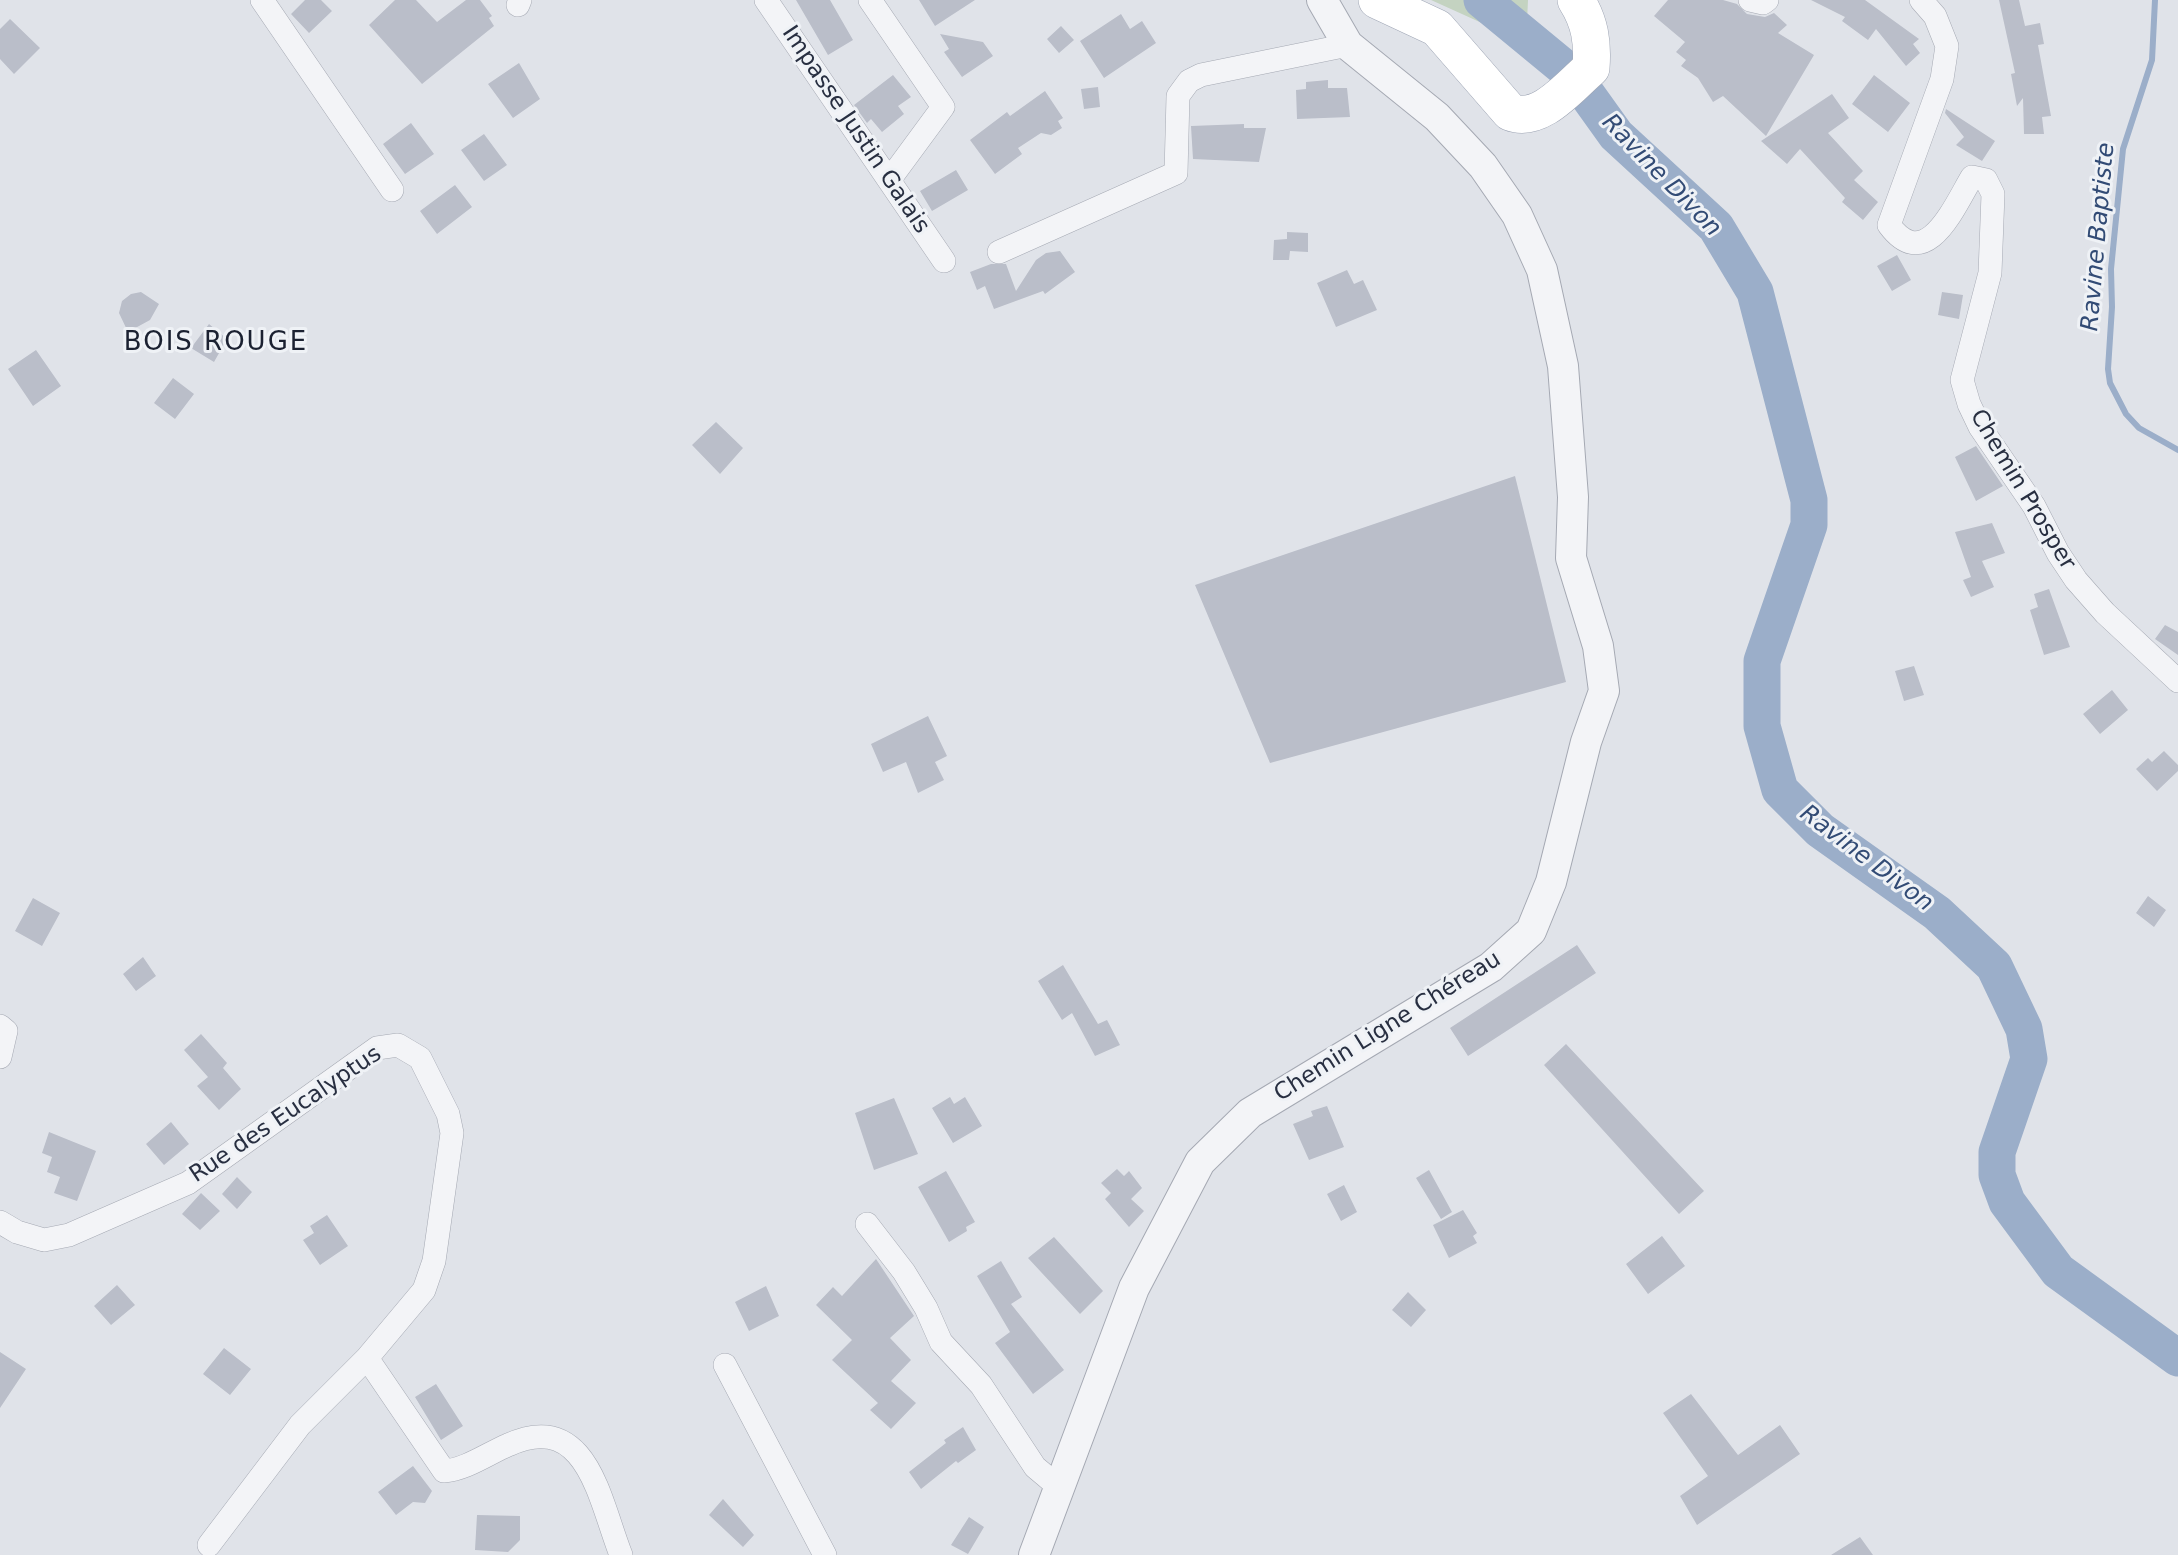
<!DOCTYPE html>
<meta charset="utf-8">
<style>
body{margin:0}
canvas{display:block;background:#e0e3e9}
</style>
<canvas width="2178" height="1555"></canvas>
<script>
const c = document.querySelector('canvas').getContext('2d');
c.lineJoin = 'round';
function fillPath(path, color) {
  c.fillStyle = color;
  c.fill(path, 'evenodd');
}
function trace(path, color, width, dash) {
  c.strokeStyle = color;
  c.lineWidth = width;
  c.lineCap = dash ? 'butt' : 'round';
  c.setLineDash(dash || []);
  c.stroke(path);
}
function label(font, color, halo, rows, align = 'center') {
  c.font = font + ' "DejaVu Sans",sans-serif';
  c.lineWidth = 6;
  c.setLineDash([]);
  c.textBaseline = 'middle';
  c.strokeStyle = halo;
  c.fillStyle = color;
  for (const [text, x, y, turn = 0] of rows) {
    c.save();
    c.translate(x, y);
    c.rotate((+turn || 0) * Math.PI / 180);
    c.textAlign = isNaN(turn) ? turn : align;
    if (halo) c.strokeText(text, 0, 0);
    c.fillText(text, 0, 0);
    c.restore();
  }
}
const green = new Path2D(`
 M1431 0H1528L1526 44V43Z`);
const stream = new Path2D(`
 M2155 0 2152 60 2123 149 2111 269 2112 307 2108 369 2110 383 2126 414 2139 428 2178 450`);
const river = new Path2D(`
 M1482 0 1573 75 1616 135 1716 227 1755 292 1809 500V525L1762 661V726L1780 790 1820 830 1937 913 1994 966 2024 1029 2029 1059 1997 1152V1175L2007 1202 2058 1271 2178 1358`);
const building = new Path2D(`
 M305 0H321L332 11 309 33 291 14Z
 M395 0H416L437 22 466 0H480L492 16 489 18 494 26 422 84 369 25Z
 M796 0H830L853 40 828 55Z
 M919 0H975L935 26Z
 M1668 0H1723L1737 4 1747 14 1765 17 1774 13 1787 25 1778 33 1814 55 1766 136 1723 96 1713 102 1698 78 1681 66 1686 60 1676 52 1685 42 1654 16Z
 M1811 0H1865L1919 39 1913 44 1920 53 1906 66 1876 29 1868 40 1842 21 1845 17Z
 M1999 0H2019L2025 26 2040 23 2044 44 2038 45 2051 116 2042 117 2044 134H2024L2023 98 2017 106 2011 74 2015 73Z
 M1121 14 1130 29 1142 21 1156 43 1104 78 1080 41Z
 M10 19 40 48 14 74 0 59V29Z
 M1061 26 1074 40 1059 53 1047 39Z
 M940 34 983 42 993 56 962 77 944 52 949 49Z
 M519 63 540 99 513 118 488 84Z
 M893 75 911 97 898 106 904 114 882 132 871 119 867 123 854 105Z
 M1874 75 1910 103 1888 132 1852 104Z
 M1328 80V88H1347L1350 117 1297 119 1296 90 1306 89V82Z
 M1098 87 1100 107 1084 109 1081 89Z
 M1045 91 1063 118 1058 121 1062 128 1051 135 1041 133 1018 148 1022 154 995 174 970 140 1007 112 1010 116Z
 M1832 94 1849 118 1828 133 1863 171 1854 180 1878 202 1863 220 1842 202 1845 198 1800 149 1787 164 1761 141Z
 M1946 109 1995 141 1982 161 1956 145 1964 137 1945 113Z
 M411 123 434 154 405 174 383 144Z
 M1244 124V128H1266L1259 162 1193 159 1191 126Z
 M484 134 507 165 484 181 461 150Z
 M956 170 968 190 932 211 920 191Z
 M455 185 472 207 437 234 420 211Z
 M1287 232 1308 233V252L1290 251 1289 260H1273L1274 240 1287 239Z
 M1060 251 1075 272 1045 294 1043 291 994 309 985 286 977 290 970 272 991 264H1006L1016 291 1036 260 1046 253Z
 M1897 255 1911 280 1892 291 1877 266Z
 M1347 270 1354 284 1363 280 1377 310 1336 327 1317 283Z
 M141 292 159 304 150 320 128 332 119 313 122 301 131 294Z
 M1942 292 1963 295 1959 319 1938 315Z
 M209 324 227 339 214 362 191 348Z
 M36 350 61 386 33 406 8 369Z
 M173 378 194 394 175 419 154 403Z
 M716 422 743 448 720 474 692 445Z
 M1976 446 2003 486 1976 501 1955 457Z
 M1515 476 1566 682 1270 763 1195 585Z
 M1992 523 2005 553 1982 561 1994 587 1971 597 1963 580 1971 577 1955 532Z
 M2049 589 2070 647 2044 655 2030 610 2038 607 2034 594Z
 M2165 625 2178 632V655L2155 639Z
 M1914 666 1924 695 1904 701 1895 671Z
 M2112 690 2128 710 2100 734 2083 714Z
 M928 716 947 756 935 762 944 780 918 793 906 762 883 772 871 744Z
 M2164 751 2178 765V771L2157 791 2136 769 2148 758 2152 762Z
 M2148 896 2166 910 2154 927 2136 913Z
 M33 898 60 913 42 946 15 931Z
 M1577 945 1596 973 1468 1056 1450 1028Z
 M143 957 156 976 136 991 123 974Z
 M1063 965 1098 1024 1107 1020 1120 1045 1095 1056 1072 1013 1062 1020 1038 981Z
 M201 1034 227 1063 223 1068 241 1089 219 1110 197 1086 208 1077 184 1050Z
 M1566 1044 1704 1191 1679 1214 1544 1065Z
 M950 1097 954 1104 965 1097 982 1126 953 1143 932 1108Z
 M894 1098 918 1154 874 1170 855 1113Z
 M1327 1106 1344 1147 1309 1160 1293 1124 1313 1116 1311 1111Z
 M171 1122 189 1144 164 1165 146 1144Z
 M49 1132 96 1151 77 1201 54 1193 60 1177 47 1172 52 1157 42 1153Z
 M1117 1169 1124 1176 1129 1171 1142 1188 1131 1199 1144 1211 1129 1227 1105 1199 1111 1193 1101 1183Z
 M1429 1170 1452 1212 1441 1219 1416 1178Z
 M946 1171 975 1222 966 1227 967 1231 949 1242 918 1187Z
 M237 1177 252 1192 237 1209 222 1194Z
 M1344 1185 1357 1212 1341 1221 1327 1194Z
 M201 1193 220 1211 200 1230 182 1214Z
 M1463 1210 1477 1233 1473 1236 1477 1243 1449 1258 1433 1225Z
 M327 1215 348 1246 320 1265 303 1240 314 1233 310 1226Z
 M1662 1236 1685 1266 1648 1294 1626 1264Z
 M1054 1237 1103 1291 1080 1314 1028 1258Z
 M876 1259 914 1316 890 1338 911 1360 891 1381 916 1403 891 1429 870 1410 878 1403 832 1360 852 1340 816 1305 833 1287 842 1296Z
 M1001 1261 1022 1297 1011 1304 1064 1370 1033 1394 995 1343 1010 1332 977 1276Z
 M117 1285 135 1305 111 1325 94 1306Z
 M766 1286 779 1316 749 1331 735 1302Z
 M1408 1292 1426 1310 1411 1327 1392 1310Z
 M224 1348 251 1369 230 1395 203 1374Z
 M0 1352 26 1369 0 1408Z
 M436 1384 463 1426 441 1440 415 1397Z
 M1691 1394 1738 1455 1780 1425 1800 1454 1697 1525 1680 1496 1708 1476 1663 1413Z
 M963 1427 976 1450 958 1463 956 1461 921 1489 909 1472 946 1443 944 1440Z
 M413 1466 432 1491 425 1503 413 1502 396 1515 378 1492Z
 M723 1499 754 1535 743 1547 709 1515Z
 M477 1515 520 1516V1540L508 1552 475 1550Z
 M969 1517 984 1527 968 1554 951 1545Z
 M1860 1537 1873 1555H1831Z`);
const minor = new Path2D(`
 M262 0 392 190
 M766 0 944 261
 M870 0 943 107 890 179
 M1750 0 1763 3 1767 0
 M1921 0 1935 16 1947 46 1942 79 1889 225C1926 275 1954 207 1972 177L1986 180 1993 194 1990 273 1962 380 1969 404 1980 427 2034 506 2058 553 2076 580 2105 613 2178 681
 M518 5 520 0
 M999 252 1176 173 1178 96 1189 81 1201 75 1348 45
 M0 1026 6 1031 0 1057
 M0 1222 17 1232 44 1240 69 1235 188 1183 377 1048 398 1045 420 1058 448 1114 452 1133 434 1261 424 1290 367 1358 444 1471C465 1470 489 1453 508 1445 587 1409 599 1499 621 1555
 M867 1224 904 1272 926 1308 941 1342 981 1385 1035 1467 1060 1488
 M725 1365 825 1555
 M209 1545 300 1425 367 1358`);
const tertiary = new Path2D(`
 M1034 1555 1134 1288 1200 1162 1250 1113 1491 967 1531 931 1551 882 1586 742 1604 691 1598 646 1571 558 1573 497 1563 366 1542 270 1517 215 1483 166 1437 117 1348 45 1322 0`);
const primary = new Path2D(`
 M1377 0 1437 28 1510 112C1540 124 1569 87 1591 68 1593 42 1590 22 1576 0`);
const streetNames = [
 ["Impasse Justin Galais",855,130,56],
 ["Chemin Prosper",2022,490,59],
 ["Chemin Ligne Chéreau",1388,1027,-32],
 ["Rue des Eucalyptus",286,1115,-34]
];
const waterNames = [
 ["Ravine Divon",1661,176,46],
 ["Ravine Baptiste",2099,237,-85],
 ["Ravine Divon",1866,859,37]
];
const quarterNames = [
 ["BOIS ROUGE",216,343]
];
fillPath(green, '#c4d3c1');
trace(stream, '#9baec9', 6);
trace(river, '#9baec9', 37);
fillPath(building, '#babec9');
trace(minor, '#a5a9b3', 24);
trace(tertiary, '#a5a9b3', 32);
trace(primary, '#9fa6b5', 38);
trace(minor, '#f3f4f7', 23);
trace(tertiary, '#f3f4f7', 30);
trace(primary, '#fff', 37);
label('23px', '#282f41', '#eff2f6', streetNames);
label('italic 24px', '#324b75', '#eff2f6', waterNames);
c.letterSpacing = '2px';
label('26px', '#1b2131', '#eff2f6', quarterNames);
c.letterSpacing = '0px';
</script>
